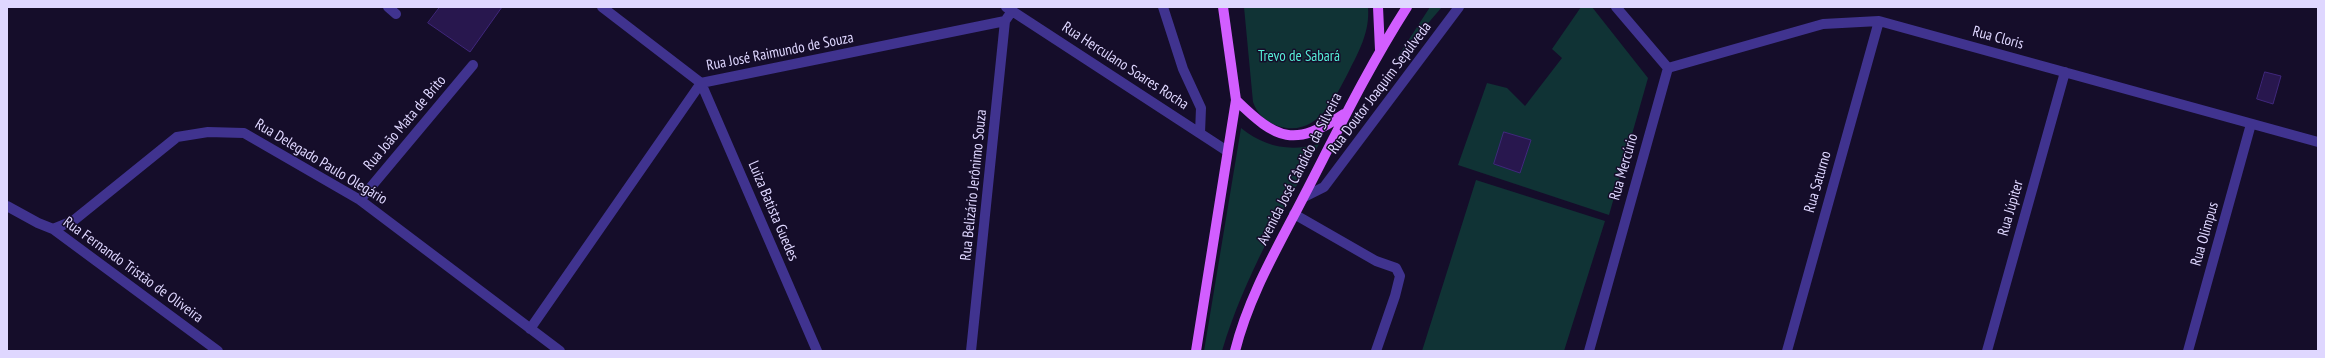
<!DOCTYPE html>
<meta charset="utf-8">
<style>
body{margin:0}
#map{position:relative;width:2325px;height:358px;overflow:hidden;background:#150d2a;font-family:"PT Sans Narrow",sans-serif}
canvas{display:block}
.frame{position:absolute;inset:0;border:8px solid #dfd7ff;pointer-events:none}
</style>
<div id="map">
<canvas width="2325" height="358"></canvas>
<div class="frame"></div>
</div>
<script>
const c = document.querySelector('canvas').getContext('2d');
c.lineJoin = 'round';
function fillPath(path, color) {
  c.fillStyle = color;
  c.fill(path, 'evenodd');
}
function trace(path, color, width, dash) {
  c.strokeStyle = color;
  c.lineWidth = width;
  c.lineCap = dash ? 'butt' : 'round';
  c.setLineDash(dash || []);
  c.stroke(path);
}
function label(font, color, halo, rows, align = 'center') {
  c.font = font + ' "PT Sans Narrow",sans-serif';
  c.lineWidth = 3;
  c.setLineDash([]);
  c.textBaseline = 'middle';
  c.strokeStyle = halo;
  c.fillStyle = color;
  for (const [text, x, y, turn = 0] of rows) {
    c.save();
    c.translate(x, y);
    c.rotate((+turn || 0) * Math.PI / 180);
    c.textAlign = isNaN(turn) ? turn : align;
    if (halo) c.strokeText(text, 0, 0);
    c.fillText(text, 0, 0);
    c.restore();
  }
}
const green = new Path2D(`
 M1244 7H1368C1370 32 1359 51 1348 73 1334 100 1316 138 1278 126 1266 122 1257 114 1253 102Z
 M1430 7H1442L1393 64Z
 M1581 7H1592L1648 78 1609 215 1458 165 1487 83 1507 88 1525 106 1562 58 1552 49Z
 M1241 128C1265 147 1289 152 1319 144 1283 212 1244 277 1222 351H1204Z
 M1476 180 1605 221 1564 351H1422Z`);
const building = new Path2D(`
 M440 7H502L470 52 428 23Z
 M2265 72 2281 76 2273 104 2257 99Z
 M1504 132 1531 140 1520 173 1494 164Z`);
const minor = new Path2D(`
 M388 7 396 14
 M602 7 701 83 817 351
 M1006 7 1227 151
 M1163 7 1183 69 1201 108 1200 133
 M1616 7 1668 68
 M1668 68 1823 24 1879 21 2318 142
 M1304 197 1324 187 1459 7
 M360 200 473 65
 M7 206 38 223 53 229 218 351
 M1294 214 1376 261 1396 268 1400 276 1395 296 1376 351
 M53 229 73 221 177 137 208 132 244 133 360 200 560 351
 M530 329 701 83 1005 21 1012 11
 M971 351 1005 21
 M1589 351 1668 68
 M1787 351 1879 21
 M1987 351 2065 72
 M2188 351 2251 124`);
const major = new Path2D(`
 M1378 7 1380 50
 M1236 100C1277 140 1294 148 1344 114
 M1196 351 1236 100 1223 7
 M1235 351C1249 295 1278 247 1304 196 1337 132 1368 68 1407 7`);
const streetNames = [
 ["Rua Cloris",1998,38,15],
 ["Rua José Raimundo de Souza",780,52,-11],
 ["Rua Herculano Soares Rocha",1125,66,33],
 ["Rua Doutor Joaquim Sepúlveda",1380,88,-53],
 ["Rua João Mata de Brito",405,123,-50],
 ["Rua Delegado Paulo Olegário",321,162,31],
 ["Rua Mercúrio",1624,167,-74],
 ["Avenida José Cândido da Silveira",1300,169,-63],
 ["Rua Saturno",1818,182,-74],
 ["Rua Belizário Jerônimo Souza",974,185,-84],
 ["Rua Júpiter",2011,208,-74],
 ["Luiza Batista Guedes",773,211,67],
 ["Rua Olimpus",2205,234,-74],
 ["Rua Fernando Tristão de Oliveira",133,270,36]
];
const parkNames = [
 ["Trevo de Sabará",1299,57]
];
fillPath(green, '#103335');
fillPath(building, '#28174e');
trace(building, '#40277c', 1);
trace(minor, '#40338f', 10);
trace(major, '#d25eff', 10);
label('15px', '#dfd7ff', '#150d2a', streetNames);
label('15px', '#55edd6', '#150d2a', parkNames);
</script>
